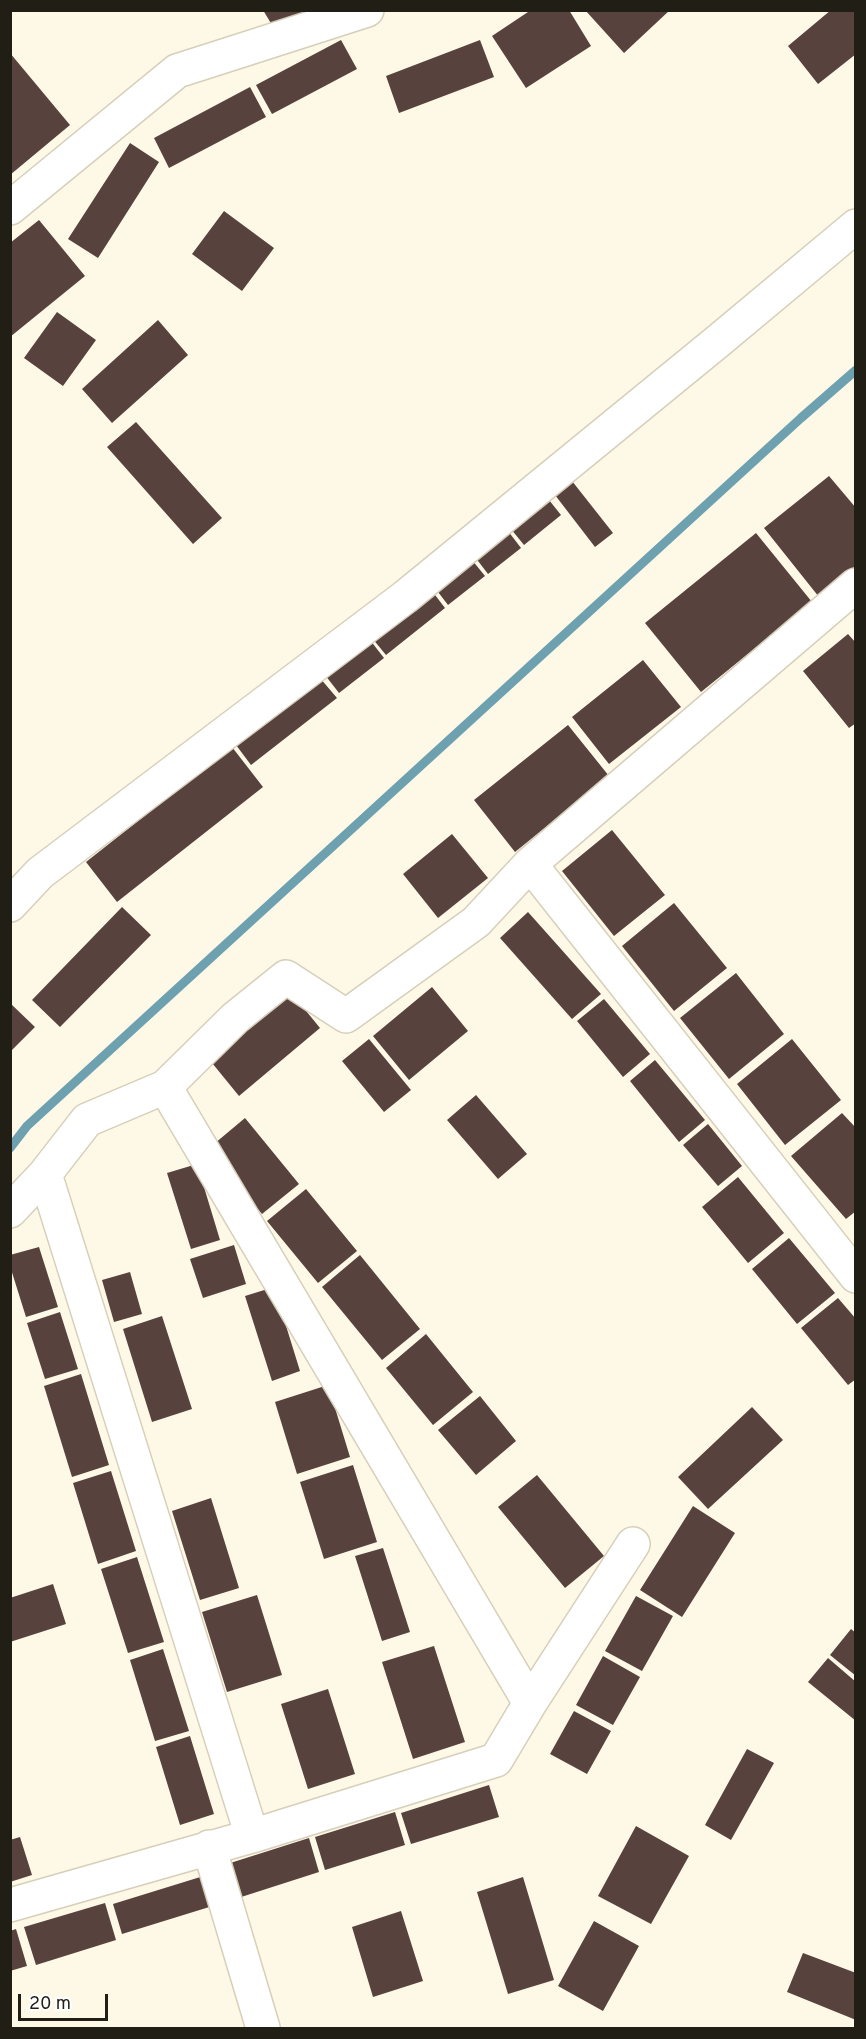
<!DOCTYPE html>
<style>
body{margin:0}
#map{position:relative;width:866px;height:2039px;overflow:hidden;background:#fef8e6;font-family:Overpass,sans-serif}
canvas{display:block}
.frame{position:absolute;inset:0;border:12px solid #211e16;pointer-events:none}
.scale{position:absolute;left:18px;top:1994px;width:90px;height:27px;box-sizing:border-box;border:3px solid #211e16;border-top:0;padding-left:8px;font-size:18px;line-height:21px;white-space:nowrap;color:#211e16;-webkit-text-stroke:4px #fff;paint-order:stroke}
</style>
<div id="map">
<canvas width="866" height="2039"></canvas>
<div class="frame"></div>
<div class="scale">20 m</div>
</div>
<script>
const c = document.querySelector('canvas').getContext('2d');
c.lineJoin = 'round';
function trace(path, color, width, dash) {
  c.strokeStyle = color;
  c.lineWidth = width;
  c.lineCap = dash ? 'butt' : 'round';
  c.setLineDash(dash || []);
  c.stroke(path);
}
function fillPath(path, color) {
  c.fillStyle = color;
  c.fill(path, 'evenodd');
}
const stream = new Path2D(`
 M10 1148 27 1126 801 418 856 370`);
const building = new Path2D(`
 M263 10H319L275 30Z
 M531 10H569L591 46 526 88 492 36Z
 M585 10H670L624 53Z
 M831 10H856V54L818 84 788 46Z
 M341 40 357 69 272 114 256 85Z
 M480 40 494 77 399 113 386 76Z
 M10 53 70 125 10 175Z
 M250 87 266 117 169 168 154 138Z
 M130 143 159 162 98 258 68 239Z
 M224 211 274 248 242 291 192 254Z
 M39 220 85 276 10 337V243Z
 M57 312 96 340 63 386 24 358Z
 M158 320 188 355 112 423 82 389Z
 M136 422 222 518 193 544 107 447Z
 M829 476 856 508V567L819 597 764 528Z
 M572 481 613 533 595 547 555 495Z
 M549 500 561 515 524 545 511 529Z
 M508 531 521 548 488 574 475 557Z
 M756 533 812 602 701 692 645 623Z
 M472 560 485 576 448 605 435 588Z
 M432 591 445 608 386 655 372 638Z
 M848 634 856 643V723L849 728 803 671Z
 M370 640 384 658 339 693 325 675Z
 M643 660 681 707 609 764 572 717Z
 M320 678 337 698 251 765 236 745Z
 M568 725 609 776 515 852 474 800Z
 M232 747 263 787 117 902 86 862Z
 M612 830 665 895 614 936 562 871Z
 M452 834 488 878 438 918 403 874Z
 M674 903 727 968 674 1011 622 946Z
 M122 907 151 935 60 1027 32 1000Z
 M528 912 601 994 572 1019 500 938Z
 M736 973 784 1034 729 1079 680 1018Z
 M432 987 468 1031 409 1080 373 1036Z
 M289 990 320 1028 239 1096 208 1058Z
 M604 999 650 1054 623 1077 577 1021Z
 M10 1003 35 1027 10 1052Z
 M369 1039 411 1090 384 1112 342 1061Z
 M792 1039 841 1100 785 1145 737 1084Z
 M655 1060 705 1120 679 1142 630 1081Z
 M476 1095 527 1154 498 1179 447 1120Z
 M842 1113 856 1128V1211L846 1219 791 1156Z
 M245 1118 299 1184 262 1214 208 1149Z
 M708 1124 742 1166 718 1186 683 1145Z
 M197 1164 220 1240 191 1249 167 1173Z
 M738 1177 784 1233 748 1263 702 1207Z
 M306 1189 357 1251 318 1283 267 1221Z
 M789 1238 835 1293 797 1324 752 1269Z
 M234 1245 246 1284 203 1298 190 1259Z
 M39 1247 58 1307 26 1317 10 1266V1255Z
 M360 1255 420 1329 382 1360 322 1287Z
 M130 1272 142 1314 114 1322 102 1280Z
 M274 1287 300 1371 272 1381 245 1296Z
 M838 1298 856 1319V1379L848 1385 801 1328Z
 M60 1312 78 1369 45 1379 27 1323Z
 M162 1316 192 1409 152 1422 123 1329Z
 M426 1334 473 1392 433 1425 386 1368Z
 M81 1374 109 1465 72 1477 44 1386Z
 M328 1385 350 1457 297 1474 275 1402Z
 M480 1396 516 1441 476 1475 438 1430Z
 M752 1407 783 1440 708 1509 678 1477Z
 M353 1465 377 1542 324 1559 300 1482Z
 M111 1471 136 1551 98 1564 73 1483Z
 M537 1475 604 1556 565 1588 498 1507Z
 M211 1498 239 1588 200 1600 172 1511Z
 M693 1506 735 1533 682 1617 640 1590Z
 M383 1548 410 1632 382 1641 355 1556Z
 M137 1557 164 1642 128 1653 101 1569Z
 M53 1584 66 1624 10 1642V1598Z
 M257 1595 282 1675 227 1692 202 1612Z
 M636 1596 673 1616 642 1671 605 1651Z
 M851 1629 856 1633V1676L830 1655Z
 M434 1646 465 1742 413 1759 382 1662Z
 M163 1649 189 1731 155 1741 130 1660Z
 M603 1656 640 1677 613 1725 576 1705Z
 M828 1658 856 1682V1721L808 1682Z
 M328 1689 355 1774 308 1789 281 1704Z
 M574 1711 611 1731 587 1774 550 1754Z
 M190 1736 214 1814 180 1825 156 1747Z
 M747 1749 774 1763 731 1840 705 1825Z
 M489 1785 499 1817 411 1844 401 1813Z
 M395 1812 405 1845 325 1870 315 1837Z
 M636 1826 689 1856 651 1924 598 1896Z
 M20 1837 32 1875 10 1882V1840Z
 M309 1838 319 1872 235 1899 224 1865Z
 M210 1874 219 1904 122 1934 113 1904Z
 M523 1877 554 1980 508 1994 477 1892Z
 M105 1903 116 1940 36 1965 24 1927Z
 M401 1911 423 1981 373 1997 352 1927Z
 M594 1921 639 1946 603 2011 558 1986Z
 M16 1929 27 1966 10 1971V1931Z
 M803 1953 856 1973V2020L787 1992Z`);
const minor = new Path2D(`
 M10 208 177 71 367 10
 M530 864 856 1276
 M10 905 40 873 405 597 717 342 856 226
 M165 1087 530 1703
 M45 1174 252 1836
 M10 1211 45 1174 87 1120 165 1087 235 1018 286 977 346 1016 476 922 530 864 856 585
 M209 1847 263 2028
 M10 1905 252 1836 496 1760 530 1703 633 1544`);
trace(stream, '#6da1b0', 9);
fillPath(building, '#57423e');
trace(minor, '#d6cfba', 36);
trace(minor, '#fff', 33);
</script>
